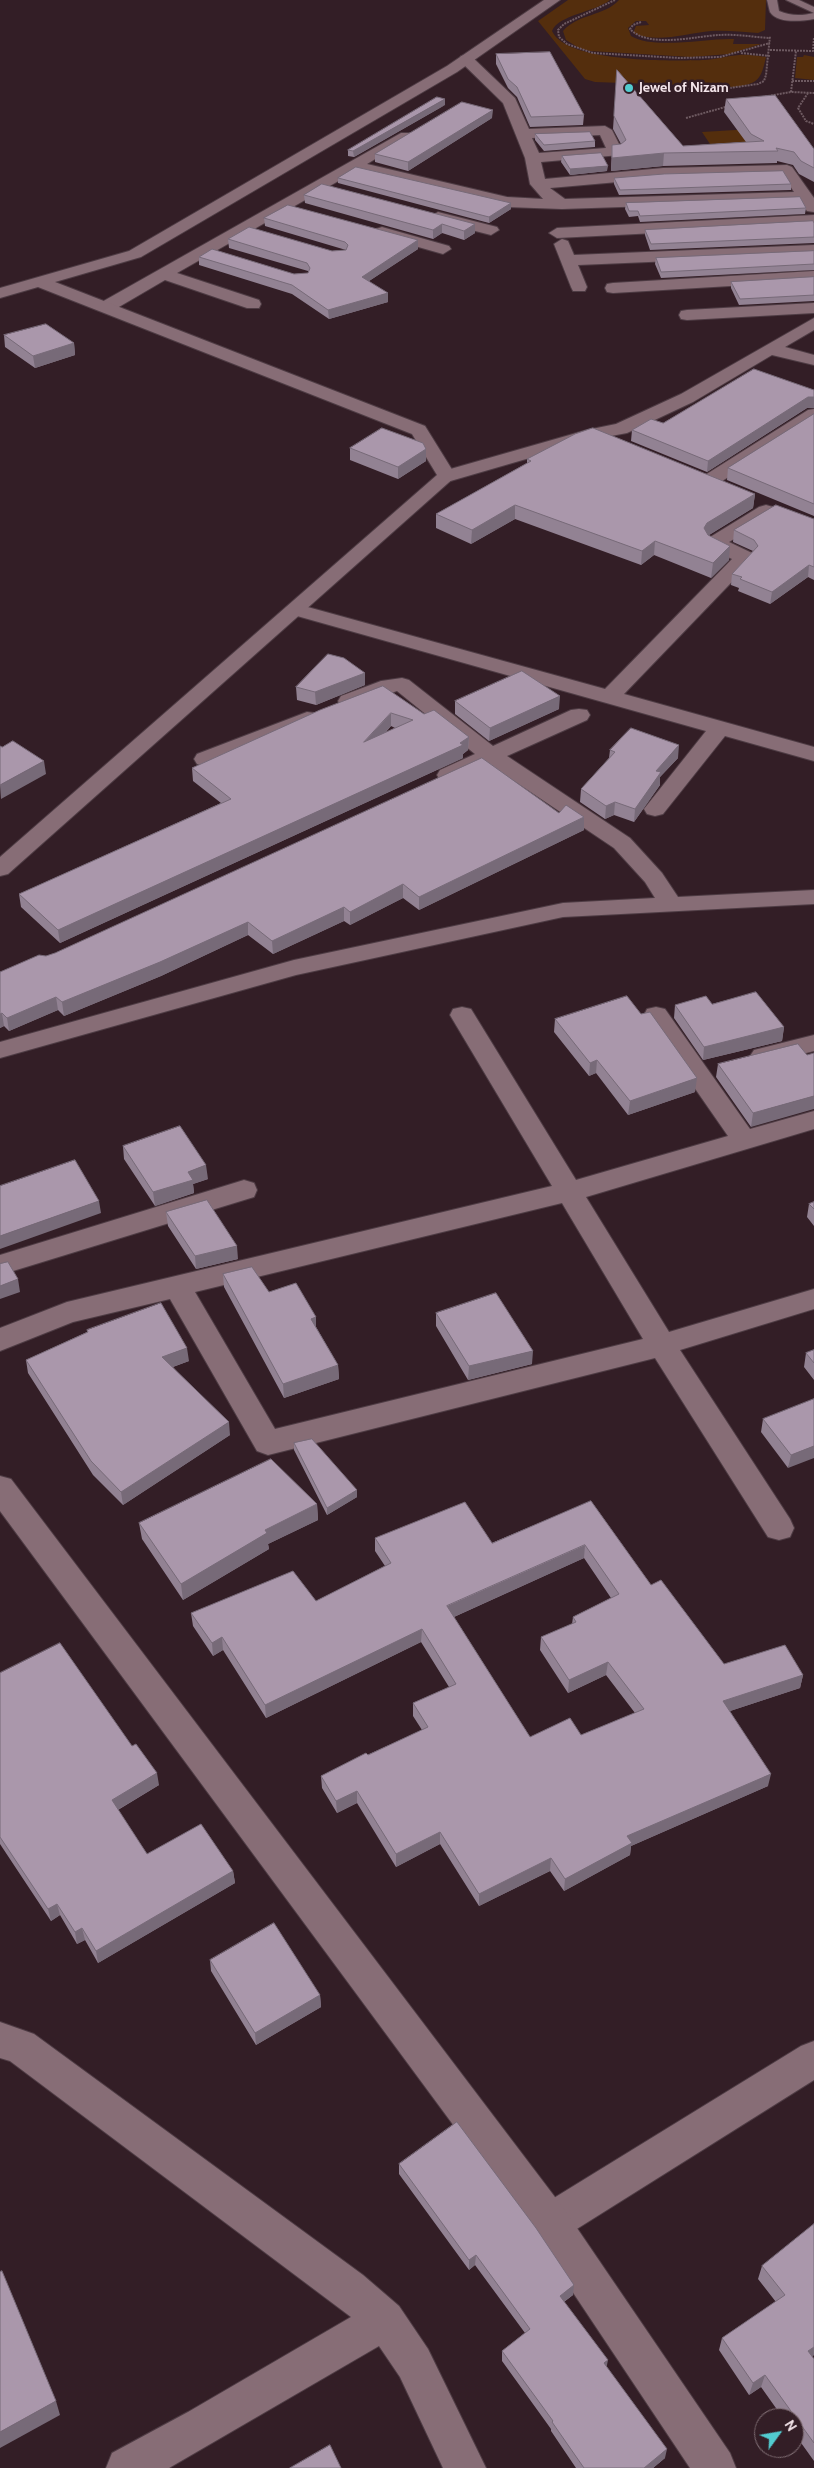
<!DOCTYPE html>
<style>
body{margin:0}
#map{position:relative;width:814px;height:2468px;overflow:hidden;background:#331e26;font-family:Cabin,sans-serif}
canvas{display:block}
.north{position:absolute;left:754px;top:2408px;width:50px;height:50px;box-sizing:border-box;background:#331e26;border:1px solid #806e74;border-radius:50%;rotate:58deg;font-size:14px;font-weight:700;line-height:20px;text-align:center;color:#f4e5ea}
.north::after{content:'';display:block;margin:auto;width:18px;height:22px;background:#52ccd0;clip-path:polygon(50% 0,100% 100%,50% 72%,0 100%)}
</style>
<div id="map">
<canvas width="814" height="2468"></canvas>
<div class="north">N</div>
</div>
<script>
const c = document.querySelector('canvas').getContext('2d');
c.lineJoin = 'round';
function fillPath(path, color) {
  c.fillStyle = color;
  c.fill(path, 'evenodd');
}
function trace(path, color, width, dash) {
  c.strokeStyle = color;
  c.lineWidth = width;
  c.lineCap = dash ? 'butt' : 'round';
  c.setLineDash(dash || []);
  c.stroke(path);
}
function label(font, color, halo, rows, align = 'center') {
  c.font = font + ' Cabin,sans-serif';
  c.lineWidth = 5;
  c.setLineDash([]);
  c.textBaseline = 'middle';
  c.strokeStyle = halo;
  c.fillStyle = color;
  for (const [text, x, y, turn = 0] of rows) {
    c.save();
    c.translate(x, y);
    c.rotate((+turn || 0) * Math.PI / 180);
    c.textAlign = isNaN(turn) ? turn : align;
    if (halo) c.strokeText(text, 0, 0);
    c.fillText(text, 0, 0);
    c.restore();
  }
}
const green = new Path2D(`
 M568 0H610C595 12 558 15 552 31 566 63 673 61 705 60 717 59 727 56 739 55 747 54 757 56 766 57 761 80 758 84 734 87L595 82 585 79 538 21Z
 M619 0H766L765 30 758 33C742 32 726 30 711 31 686 33 658 44 633 33L636 26 649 25 646 21H636L628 28 631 36C654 50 707 38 734 39L733 44H761L729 54 691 57 590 51 579 48 566 40 563 31C579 13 603 17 619 0Z
 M804 55 814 57V80L795 78 797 57H803Z
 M769 128 777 140 710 144 702 132Z`);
const path = new Path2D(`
 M615 0 564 24 558 30 559 37 567 44 593 53 679 58 720 57 770 43
 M641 22 633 25 630 29C649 49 695 36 720 35 736 34 753 37 770 38
 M770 50 813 51 814 37
 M741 53 770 56
 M792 81H814
 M667 87 715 90 758 84 764 81 766 75 770 36
 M791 92 796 51
 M808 93 798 108 806 121 814 124
 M762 97 791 92 814 93
 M686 118 729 106`);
const service = new Path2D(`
 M767 0H777L779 11C790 16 802 16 814 13V19C803 21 777 24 770 12 769 9 768 3 767 0Z
 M786 0H799L814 7V13Z`);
const minor = new Path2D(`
 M466 55 471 56 515 98 529 129 605 126 612 130 623 152 620 155 541 162 545 179 663 168 787 165 792 167 814 198V212L807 211 800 201 562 209 507 207 356 171 177 273 259 300 261 304 259 308H247L165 280 112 311H100L98 307 100 303 401 133H411L413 136 367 164 507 197 543 199 530 184 525 158 503 103 461 62 459 59 461 56ZM600 135 606 148 539 153 532 138ZM783 175 794 192 565 199 550 188 663 178Z
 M438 212 497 227 499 230 491 235 432 220 430 217Z
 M814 215V225L557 238 549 233 557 228Z
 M382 227 449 246 451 249 443 254 376 235 374 232 376 229Z
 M562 239 568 241 574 255 814 245V255L578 265 587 287 585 291H573L571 287 554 244Z
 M814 271V281L613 293 607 292 605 288 607 284 613 283Z
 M814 303V313L687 320 681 319 679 315 681 311 687 310Z
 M814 318V330L785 347 814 355V365L772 355 693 402 627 433 595 439 447 482 440 480 438 476 440 472 587 430 616 424 681 394Z
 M814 409V422L716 485H702L700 481 702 477 808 410Z
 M766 505 773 507 776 511 773 515 729 542 752 553 755 557 752 561 624 694 814 747V761L725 736 663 814 655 816 647 814 644 809 706 731 290 614 287 610 290 606 297 604 304 606 605 689 732 559 707 547 704 543 707 539 759 507Z
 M402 678 409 680 493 746 571 710 579 709 587 710 590 715 587 720 507 756 630 838 662 873 678 897 814 890V904L563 917 296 975 0 1058V1042L294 960 563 903 655 898 645 882 614 848 489 764C474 771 457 784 440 780L437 775 440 770 475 754 397 691 349 707 341 706 338 701 341 696 381 681Z
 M307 712 315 713 318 718 315 723 213 764 205 766 197 764 194 759 197 754Z
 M462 1007 471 1009 576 1180 728 1136 644 1015 647 1009 656 1007 665 1009 750 1129 814 1111V1129L586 1197 669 1332 814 1289V1309L680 1350 790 1519 794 1528 790 1537 779 1540 768 1537 655 1358 268 1455 257 1451 170 1299 73 1322 0 1351V1328L67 1302 552 1186 450 1015 453 1009ZM562 1203 643 1339 275 1429 195 1292Z
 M814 1035V1051L763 1064 754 1062 750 1056 754 1050Z
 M244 1180 254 1183 257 1190 254 1197 0 1275V1255Z
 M0 2022 34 2034 363 2275 399 2306 428 2349 486 2468H443L400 2377 379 2346 169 2468H106L112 2453 188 2412 351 2317 10 2061 0 2058Z
 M814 2041V2080L564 2237 550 2242 536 2237 531 2223 536 2209 801 2046Z`);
const tertiary = new Path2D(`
 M544 0H560L457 72 141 257 55 282 425 426 456 476 8 874 0 876V857L437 475 412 434 38 287 0 298V288L129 251 447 66Z
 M0 1476 11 1479 564 2209 730 2453 736 2468H690L536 2237 0 1511Z`);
const wall = new Path2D(`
 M496 54 584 115 583 125 530 127 517 97 508 88 496 64Z
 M617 70 683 146 746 142 724 112 726 99 814 149V182L799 174 793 165 777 161V163L663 166 611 171 612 145 621 144 613 129Z
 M445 105 354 157 348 156V150Z
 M492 118 408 171 375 162V154Z
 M535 134 595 141V147L544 151 535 140Z
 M562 156 607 171 570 175 561 162Z
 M338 178 511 209 489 223 338 183Z
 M614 178 791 184V190L619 195 614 184Z
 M322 184 475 233 464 240 442 233 433 239 305 203 304 195Z
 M626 203 806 208 805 214 640 222 638 216 629 217 625 209Z
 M264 218 418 240V249L369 281 388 302 329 319 292 294 199 265V257L294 274 309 273 308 271 229 248 228 239 332 251 346 250 265 226Z
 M814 223V243L650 250 645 235V230Z
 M814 251V270L661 278 655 264 656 258Z
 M814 277V301L739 305 731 288V282Z
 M4 335 74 343 75 355 35 368 5 347Z
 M814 390V408H807L707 472 631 441 632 430 663 423Z
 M814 414V516L727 480 728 468Z
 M350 448 426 449V461L398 479 350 460Z
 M527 459 755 494 753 508 709 535 729 560 711 578 654 555 641 565 515 519 471 544 436 528V514L527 463Z
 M814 519V580L808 577 770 604 738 591 739 588 731 585 732 574 753 551 733 542 734 530Z
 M365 673V685L316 705 297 700 296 687Z
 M455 701 559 709 489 741 455 714Z
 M320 710 424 714 469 737 468 750 463 754V758L60 943 21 907 19 894 221 803 193 781 192 768ZM391 726 395 728 386 732Z
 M610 750 678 758 660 777V785L634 822 614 815 605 819 580 802 581 789 609 758Z
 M559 813 584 817V830L419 910 403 898 350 925 344 921 273 954 248 935 161 976 64 1016 58 1010 9 1031 4 1026 0 1028V972L46 956Z
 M712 1004 784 1027 782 1041 703 1060 674 1018 675 1005Z
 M555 1019 695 1092 628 1115 596 1073 589 1076 554 1032Z
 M807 1055 751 1127 716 1077 718 1064Z
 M123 1146 208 1179 193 1184 194 1193 155 1206 124 1159Z
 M814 1202V1226L807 1217 809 1204Z
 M166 1212 238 1259 196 1269 168 1226Z
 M223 1274 316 1327 338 1365 339 1379 284 1398 224 1287Z
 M436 1313 532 1364 468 1380 436 1326Z
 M87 1330 189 1361 173 1367 230 1435 123 1505 93 1475 28 1373 26 1360 87 1332Z
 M814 1350V1380L804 1367 806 1353Z
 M814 1399 788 1468 761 1432 763 1419Z
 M294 1443 357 1497 327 1515 294 1450Z
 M591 1501 651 1585 724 1664 803 1675 800 1688 730 1711 768 1786 631 1846 630 1855 564 1891 550 1871 479 1906 440 1844 396 1867 357 1803 337 1813 322 1788 321 1776 422 1730 413 1716V1703L449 1687 421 1642 266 1718 223 1650 213 1656 193 1626 191 1613 316 1601 385 1566 375 1551V1538L492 1543ZM584 1558 611 1598 573 1617 572 1624 541 1637 540 1650 568 1693 606 1675 635 1713 581 1735 530 1737 454 1617Z
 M317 1504 318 1520 268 1544 269 1549 183 1600 142 1539 139 1523Z
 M0 1673 159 1785 118 1810 147 1854 233 1871 235 1883 98 1963 85 1940 77 1944 60 1915 51 1921 0 1844Z
 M210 1960 320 1995 321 2007 256 2045 211 1971Z
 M399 2164 573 2295 564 2302 665 2458 653 2468H576L551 2431V2429L502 2361V2351L525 2333 475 2265 469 2270 399 2174Z
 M814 2224V2355L812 2356 814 2359V2461L794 2433V2418H783L761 2387 749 2395 719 2350 722 2338 776 2302 758 2279 762 2266Z`);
const shadedWall = new Path2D(`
 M445 99V105L354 157 353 151Z
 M493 110 492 118 408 171V162Z
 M664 153 663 166 611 171 612 158Z
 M608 166 607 171 570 175V169Z
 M511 203V209L489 223V217Z
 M442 224V233L433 239V230Z
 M475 224V233L464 240V231Z
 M418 240V249L363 285 362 277Z
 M388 293V302L329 319 328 310Z
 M74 343 75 355 35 368 33 356Z
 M808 397H814V408H807L707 472 708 461Z
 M426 449V461L398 479V467Z
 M755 494 753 508 706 537 704 528 707 523Z
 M515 505V519L471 544 472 530Z
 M655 541 654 555 641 565 642 551Z
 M730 546 729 560 711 578 713 563Z
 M809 565 808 577 770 604 772 592Z
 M365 673V685L316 705 315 692Z
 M560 696 559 709 489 741 490 728Z
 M391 713V726L364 755V742Z
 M469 737 468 750 463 754V758L60 943 58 930 460 743Z
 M679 745 678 758 660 777V785L634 822 635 809 656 771Z
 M44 761 46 774 1 799 0 785Z
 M615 802 614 815 605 819 606 806Z
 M584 817V830L419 910V897Z
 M403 884V898L350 925V912Z
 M344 907V921L273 954 272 941Z
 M248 922V935L161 976 64 1016 62 1002Z
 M56 997 58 1010 9 1031 7 1018Z
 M2 1013 4 1026 0 1028V1014Z
 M784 1027 782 1041 703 1060 704 1047Z
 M597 1060 596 1073 589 1076 590 1063Z
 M697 1078 695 1092 628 1115 630 1101Z
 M814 1096V1109L751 1127 753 1113Z
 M206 1165 208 1179 193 1184 194 1193 155 1206 153 1192 188 1172Z
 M99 1201 101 1213 0 1249V1236Z
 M237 1246 238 1259 196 1269 195 1256Z
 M18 1279 20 1292 0 1299V1286Z
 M316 1317V1330L311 1319Z
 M187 1348 189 1361 164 1370 162 1357Z
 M533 1351 532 1364 468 1380 469 1366Z
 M338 1365 339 1379 284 1398 283 1384Z
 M229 1422 230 1435 123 1505 121 1492Z
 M814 1446V1458L788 1468 791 1455Z
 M357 1490V1497L327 1515V1508Z
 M317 1504 318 1520 268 1544 269 1549 183 1600 181 1584 265 1530Z
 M585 1545 584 1558 447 1620V1606Z
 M422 1629 421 1642 266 1718 265 1705Z
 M222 1637 223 1650 213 1656 212 1643Z
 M608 1662 606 1675 568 1693 569 1680Z
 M803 1675 800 1688 721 1714 723 1701Z
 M157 1773 159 1785 114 1812 112 1800Z
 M771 1774 768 1786 631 1846 630 1855 564 1891 565 1879 627 1836Z
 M357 1791V1803L337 1813 336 1801Z
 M440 1832V1844L396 1867V1854Z
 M551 1858 550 1871 479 1906V1894Z
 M233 1871 235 1883 98 1963 96 1951Z
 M57 1904 60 1915 51 1921 48 1909Z
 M82 1928 85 1940 77 1944 75 1932Z
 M320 1995 321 2007 256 2045 255 2033Z
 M476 2255 475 2265 469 2270V2260Z
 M574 2285 573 2295 558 2306 560 2296Z
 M814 2347V2355L804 2363 808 2351Z
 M608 2360 606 2370 604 2363Z
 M765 2375 761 2387 749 2395 753 2383Z
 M56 2401 60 2415 0 2448V2432Z
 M667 2449 665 2458 653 2468H644Z`);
const building = new Path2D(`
 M550 52 584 115 531 117 517 87 508 79 496 54Z
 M617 70 683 146 764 141 751 134 726 99 775 95 814 149V168L801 161 794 152 776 148 778 151 664 153 612 158V145L621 144 626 140 614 116Z
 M437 97 445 99 353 151 348 150Z
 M462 102 493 110 408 162 375 154Z
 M590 132 595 141 544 145 535 134Z
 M601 153 608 166 570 169 562 156Z
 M356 167 511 203 489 217 338 178Z
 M783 171 791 184 620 190 614 178 664 174Z
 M322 184 475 224 464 231 442 224 433 230 304 195Z
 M800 197 806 208 640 216 638 211H629L626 203Z
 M288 205 418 240 362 277 388 293 328 310 292 285 199 257 212 249 294 274 308 273 310 268 307 263 228 239 249 227 332 251 346 250 348 245 345 242 264 218Z
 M813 221 814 223V237L651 244 645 230Z
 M814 251V264L661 272 656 258Z
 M814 277V295L740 299 731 282Z
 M46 324 74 343 33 356 4 335Z
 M754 369 814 390V397H808L708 461 632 430 651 419 663 423Z
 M814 414V504L728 468Z
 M382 428 423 443 426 449 398 467 350 448Z
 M593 428 755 494 707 523 704 528 708 535 730 546 713 563 655 541 642 551 515 505 472 530 436 514 531 461 527 459 575 434Z
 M776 505 814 519V567L809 565 772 592 740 579 742 577 732 574 758 546 754 540 734 530Z
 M328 654 344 658 365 673 315 692 296 687Z
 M522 671 560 696 490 728 455 701Z
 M383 686 424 714 434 710 469 737 460 743 463 745 58 930 19 894 231 799 192 768 320 710ZM391 713 413 720 364 742Z
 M631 728 679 745 656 771 661 772 635 809 615 802 606 806 581 789 615 752 610 750Z
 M13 741 44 761 0 785V746L2 747Z
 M482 758 559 813 566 805 584 817 419 897 403 884 350 912 344 907 272 941 248 922 160 962 62 1002 56 997 7 1018 2 1013 0 1014V972L39 955 46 956 55 953Z
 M756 992 784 1027 704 1047 675 1005 706 996 712 1004Z
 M627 996 641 1014 650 1012 697 1078 630 1101 597 1060 590 1063 555 1019Z
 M798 1044 807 1055 814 1053V1096L753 1113 718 1064Z
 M180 1126 206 1165 188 1172 193 1180 153 1192 123 1146Z
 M75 1160 99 1201 0 1236V1186Z
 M207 1200 237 1246 195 1256 166 1212Z
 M814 1202V1209L809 1204Z
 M8 1262 18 1279 0 1286V1264Z
 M252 1267 269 1292 296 1283 316 1317 311 1319 338 1365 283 1384 223 1274Z
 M496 1293 533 1351 469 1366 436 1313Z
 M161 1303 187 1348 162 1357 229 1422 121 1492 91 1461 26 1360 88 1332 87 1330Z
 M814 1350V1363L806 1353Z
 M814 1399V1446L791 1455 763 1419Z
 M312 1439 357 1490 327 1508 294 1443Z
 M271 1459 317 1504 265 1530 267 1533 181 1584 139 1523Z
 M591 1501 651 1585 661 1580 724 1664 785 1645 803 1675 723 1701 771 1774 627 1836 632 1843 565 1879 551 1858 479 1894 440 1832 396 1854 357 1791 336 1801 321 1776 366 1753 368 1755 428 1727 413 1703 456 1684 422 1629 265 1705 222 1637 212 1643 191 1613 293 1571 316 1601 391 1563 375 1538 465 1502 492 1543ZM585 1545 619 1594 573 1617 576 1622 541 1637 569 1680 608 1662 644 1709 581 1735 570 1718 530 1737 447 1606Z
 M60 1643 132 1746 136 1744 157 1773 112 1800 147 1854 201 1824 233 1871 96 1951 82 1928 75 1932 57 1904 48 1909 0 1837V1673Z
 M274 1923 320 1995 255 2033 210 1960Z
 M457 2122 536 2228 574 2285 560 2296 608 2360 604 2363 667 2449 644 2468H584L552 2422 553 2421 502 2351 530 2329 476 2255 469 2260 399 2164Z
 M814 2224V2347L808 2351 814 2359V2443L765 2375 753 2383 722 2338 785 2295 762 2266Z
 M2 2271 56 2401 0 2432V2272Z
 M330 2445 341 2468H290Z`);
const markers = [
 [629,88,5,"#52ccd0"]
];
const farPoinames = [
 ["Jewel of Nizam",639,88]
];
fillPath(green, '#542e0d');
trace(service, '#4e3c44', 2);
trace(minor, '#4e3c44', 2);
trace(tertiary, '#4e3c44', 2);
trace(path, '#6e5a61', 2, [2, 1]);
fillPath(service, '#876d76');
fillPath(minor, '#876d76');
fillPath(tertiary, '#876d76');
fillPath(wall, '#928293');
fillPath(shadedWall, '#776a78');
fillPath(building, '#aa97ab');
trace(building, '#776a78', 1);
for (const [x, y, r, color] of markers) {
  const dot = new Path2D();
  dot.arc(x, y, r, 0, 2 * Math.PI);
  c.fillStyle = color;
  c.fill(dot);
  trace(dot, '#331e26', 2);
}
label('bold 14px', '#f4e5ea', '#331e26', farPoinames, 'left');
</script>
